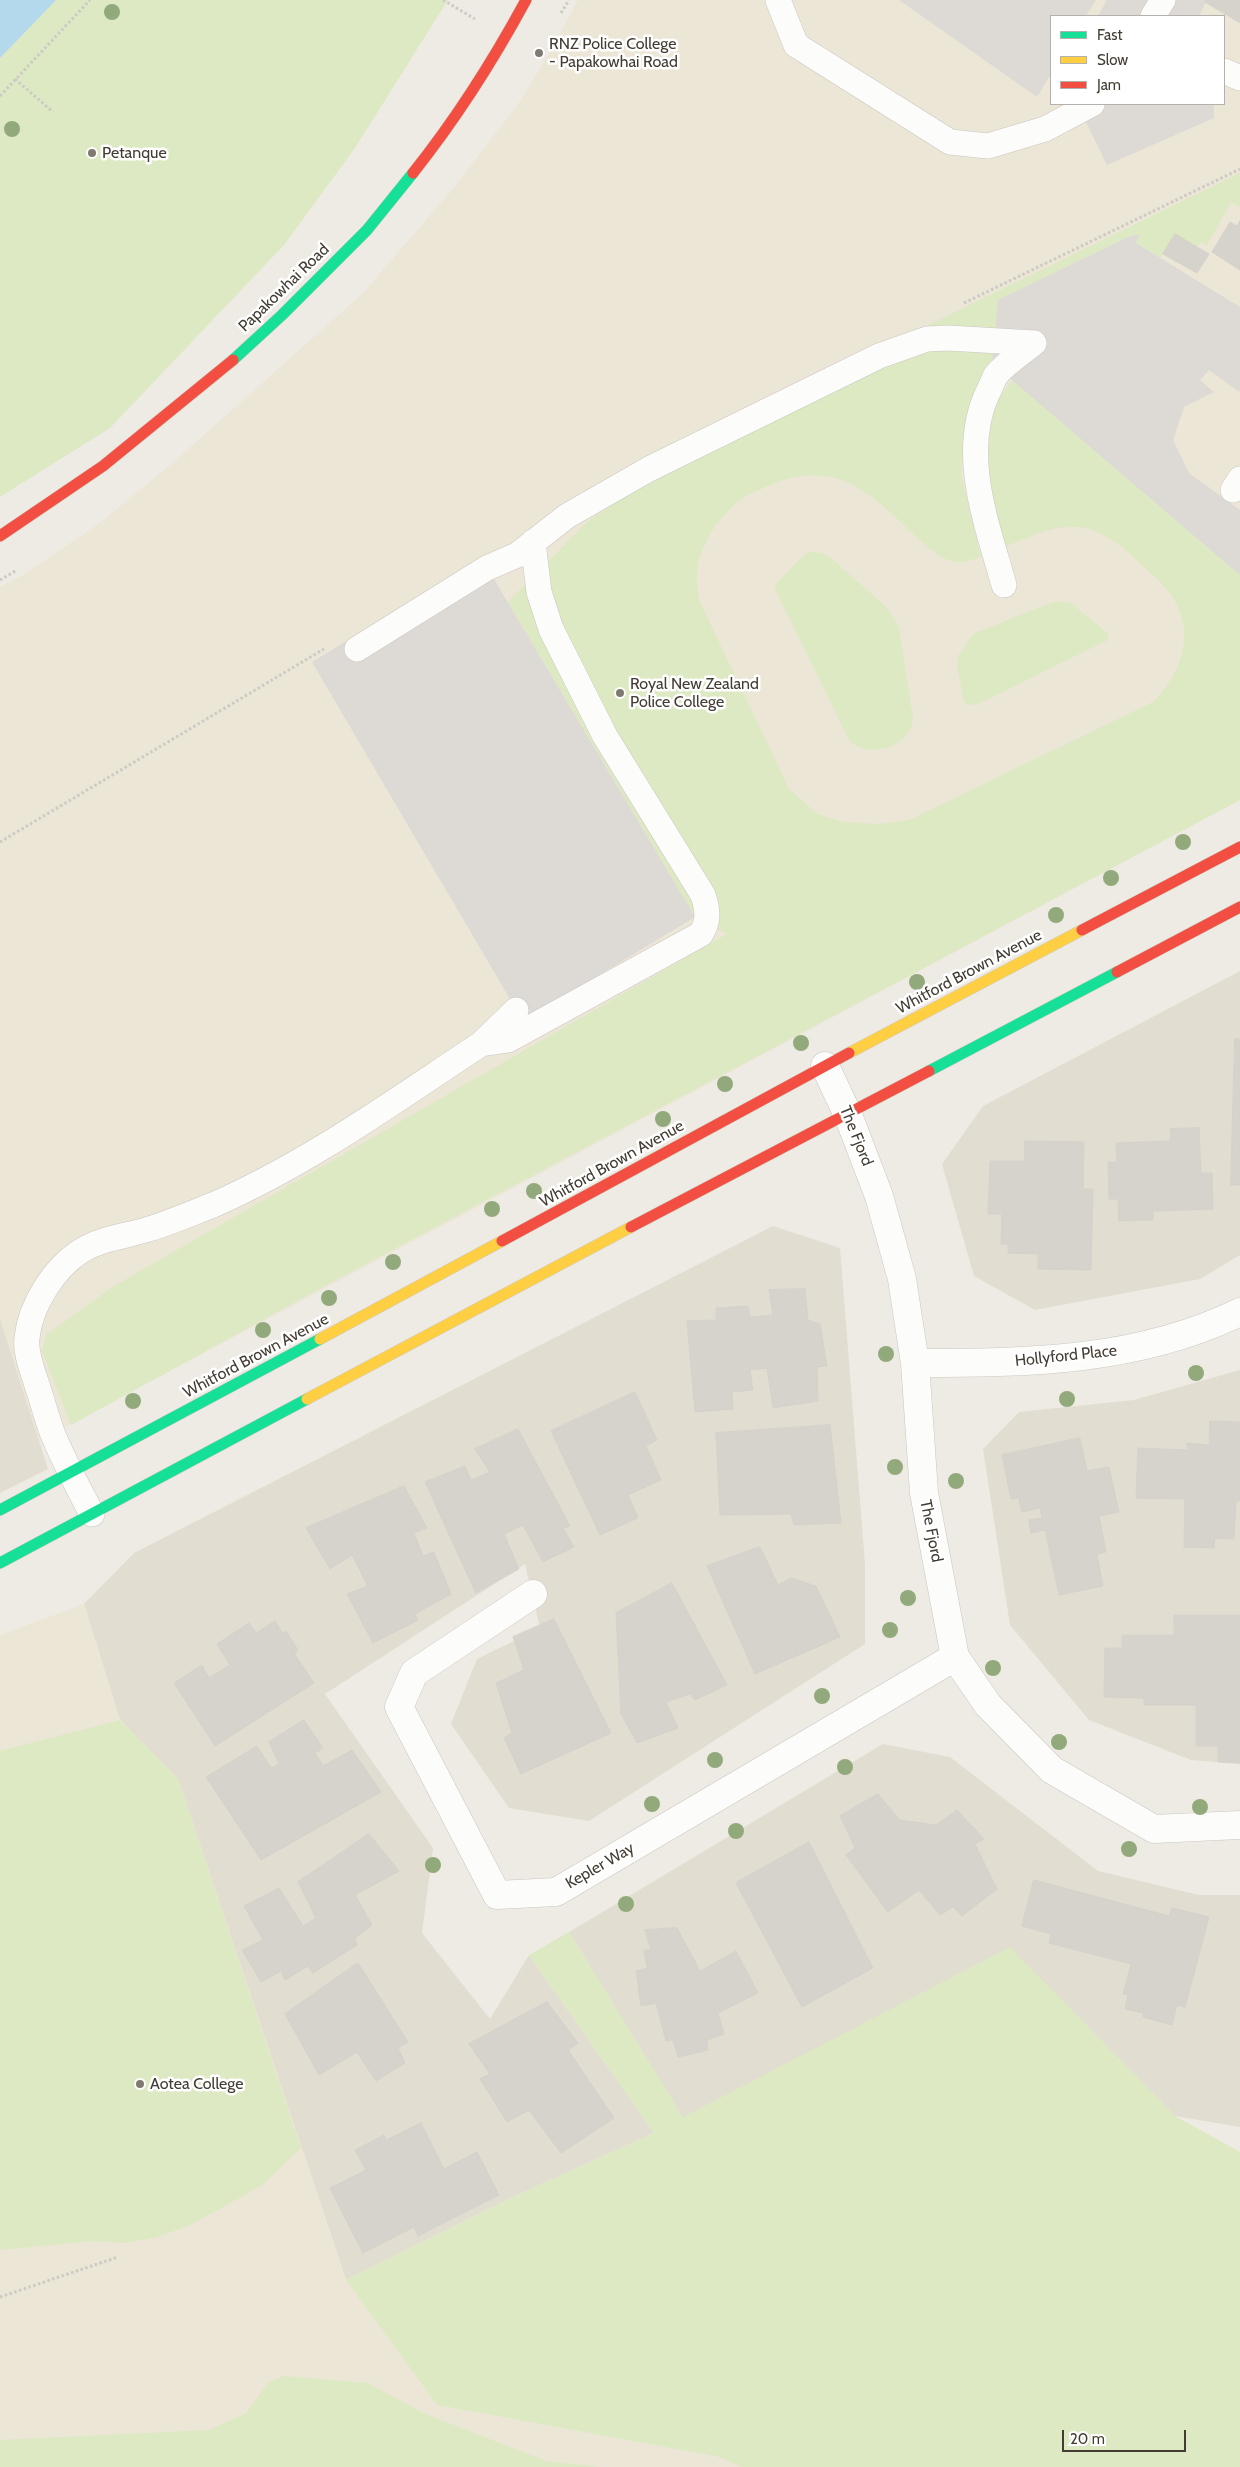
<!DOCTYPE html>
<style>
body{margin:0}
#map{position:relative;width:1240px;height:2467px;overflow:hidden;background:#eeebe4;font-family:Cabin,sans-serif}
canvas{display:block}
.legend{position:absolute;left:1050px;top:15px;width:175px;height:90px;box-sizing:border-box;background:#fff;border:1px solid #b4b1ad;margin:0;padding:6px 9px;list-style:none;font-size:15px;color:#433c32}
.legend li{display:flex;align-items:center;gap:10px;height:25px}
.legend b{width:25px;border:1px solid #b4b1ad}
.scale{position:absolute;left:1062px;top:2430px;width:124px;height:22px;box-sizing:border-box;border:2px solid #433c32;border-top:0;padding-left:6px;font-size:15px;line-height:18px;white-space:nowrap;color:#433c32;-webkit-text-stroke:4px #fff;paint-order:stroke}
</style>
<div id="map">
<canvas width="1240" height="2467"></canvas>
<ul class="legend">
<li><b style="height:6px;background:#16e098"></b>Fast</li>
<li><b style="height:6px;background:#ffcf43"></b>Slow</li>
<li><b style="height:6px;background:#f24e42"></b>Jam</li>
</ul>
<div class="scale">20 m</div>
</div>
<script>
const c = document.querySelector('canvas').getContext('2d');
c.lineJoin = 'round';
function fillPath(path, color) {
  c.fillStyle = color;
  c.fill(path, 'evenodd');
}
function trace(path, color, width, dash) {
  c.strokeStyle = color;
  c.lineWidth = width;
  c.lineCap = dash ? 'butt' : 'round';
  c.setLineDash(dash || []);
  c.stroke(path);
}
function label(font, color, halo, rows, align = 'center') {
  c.font = font + ' Cabin,sans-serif';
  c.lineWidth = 5;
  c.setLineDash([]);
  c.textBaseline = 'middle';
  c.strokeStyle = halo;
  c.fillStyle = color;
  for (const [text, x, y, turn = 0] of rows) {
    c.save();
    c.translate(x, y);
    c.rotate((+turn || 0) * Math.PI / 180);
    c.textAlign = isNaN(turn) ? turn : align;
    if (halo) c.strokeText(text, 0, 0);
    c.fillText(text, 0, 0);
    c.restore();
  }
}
const residential = new Path2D(`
 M1240 971V1255L1200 1279 1035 1310 974 1276 942 1164 983 1106Z
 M773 1226 840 1248 865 1564V1644L589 1821 509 1808 451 1724 477 1659 540 1628 525 1564 325 1694 433 1848 422 1933 490 2019 529 1955 654 2133 515 2196 346 2280 178 1779 120 1720 84 1604 134 1553Z
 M0 1318 48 1469 0 1493Z
 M1240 1370V1764L1191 1760 1089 1720 1010 1625 983 1449 1019 1412 1134 1400Z
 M883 1744 950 1757 1098 1871 1199 1895H1240V2127L1175 2116 1010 1948 683 2118 569 1932Z`);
const education = new Path2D(`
 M578 0H1240V800L39 1441 0 1318V587L23 575 101 522 176 460 363 293 456 185 518 104 546 59ZM1051 16H1224V104H1051Z
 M84 1604 120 1720 178 1779 346 2279 437 2405 719 2457 741 2467H0V1635Z`);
const green = new Path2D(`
 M0 0H448L355 148 284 245 110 428 0 497Z
 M1240 173V207L1231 202 1207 245 1201 242 1197 247 1175 234 1161 258 1136 243 1139 235 1128 237 998 300 995 334 922 328Z
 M956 348 993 352 992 363 970 404 964 437 961 474 981 557C971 560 961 564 951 561 936 556 922 543 911 532 871 493 837 461 778 482 762 488 744 495 732 507 714 524 699 548 697 573 696 582 698 592 699 600L789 789 817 814 844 822 879 824 909 820 1153 702C1179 676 1194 641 1177 605 1170 589 1154 577 1142 565 1126 550 1107 533 1085 528 1056 522 1030 537 1004 547L987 475 989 437 996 402 1013 380 1240 575V800L332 1282 71 1425 42 1351 46 1335 114 1286 727 934 695 917 508 602 588 521 618 501 690 462 896 361 923 352Z
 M812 552 822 553 833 560 884 605 892 615 899 628 913 719C910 748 871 758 850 742L775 589V585L805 554Z
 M1060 601 1071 603 1108 634V640L976 705 967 704 964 702 957 665 958 656 973 634 1050 603Z
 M120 1720 178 1779 301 2148 261 2186 190 2225 155 2238 124 2243 93 2241 0 2250V1751Z
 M569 1932 683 2117 1010 1947 1175 2116 1240 2152V2467H741L719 2457 437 2405 346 2280 515 2196 654 2133 529 1955Z
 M283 2376 368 2383 423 2413 546 2461 601 2467H0V2440L209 2430 246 2413 269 2382Z`);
const parking = new Path2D(`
 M899 0H1096L1086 16H1051V74L1037 97Z
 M1107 0H1207L1199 16H1098Z
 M1077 104H1214V118L1107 165Z
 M1139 234 1136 243 1240 307V390L1239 392 1209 370 1200 380 1214 392 1184 407 1173 440 1189 473 1240 510V575L992 363 998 300 1128 237Z
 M482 559 695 917 523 1021 312 662Z`);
const water = new Path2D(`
 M0 0H56L0 58Z`);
const building = new Path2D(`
 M1207 0H1240V23L1205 2Z
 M1240 221V270L1212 252 1230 222 1237 226Z
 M1175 234 1209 254 1197 273 1163 254Z
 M1235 1039H1240V1185H1231Z
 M1199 1128 1201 1173H1212L1213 1209 1153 1211V1220L1119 1221 1118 1199H1109L1108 1162H1117L1116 1143 1171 1141 1170 1129Z
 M1025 1141 1084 1142 1083 1189H1093L1091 1270 1038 1269V1254L1008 1253V1244H1001L1002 1214H988L990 1161H1024Z
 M805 1289 808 1320 820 1324 827 1366 817 1367 818 1401 773 1408 767 1368 750 1370 753 1390 732 1392 733 1409 695 1412 687 1321 716 1320V1308L748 1306 750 1317 773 1315 769 1290Z
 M635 1392 657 1440 646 1446 661 1480 628 1495 638 1518 600 1535 551 1431Z
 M1210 1421 1240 1422V1501H1236L1234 1539 1215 1538 1214 1548 1184 1547 1185 1499 1136 1498 1138 1448 1187 1450V1443L1209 1445Z
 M830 1425 841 1523 794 1525 791 1514 720 1515 716 1433Z
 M518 1429 570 1526 563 1528 574 1547 543 1562 523 1525 504 1534 519 1569 476 1593 425 1482 465 1466 471 1480 490 1472 475 1449Z
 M1080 1438 1087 1471 1109 1467 1119 1512 1099 1516 1106 1552 1097 1554 1103 1586 1059 1595 1045 1530 1031 1533 1029 1520 1042 1518 1040 1508 1022 1512 1019 1498 1011 1499 1002 1455Z
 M404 1486 427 1528 414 1533 423 1556 434 1552 451 1594 415 1614 418 1620 373 1643 347 1594 368 1586 352 1555 330 1569 306 1528Z
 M760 1547 778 1585 791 1578 816 1586 840 1637 755 1674 707 1566Z
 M672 1583 727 1685 695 1700 690 1694 666 1702 678 1728 637 1743 621 1714 616 1613Z
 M1174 1615H1240V1763L1218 1762V1746H1196V1705H1144V1698L1104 1697 1105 1648H1122V1635H1174Z
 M554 1619 611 1733 521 1774 504 1738 512 1733 496 1683 524 1670 513 1637Z
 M275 1621 283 1634 286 1631 298 1650 294 1653 314 1683 215 1746 174 1683 202 1665 209 1678 230 1665 217 1644 249 1623 256 1633Z
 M304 1720 323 1748 315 1753 323 1766 352 1750 381 1792 261 1860 206 1777 257 1746 271 1768 279 1764 269 1742Z
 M878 1794 900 1820 936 1825 957 1810 984 1839 975 1844 997 1889 962 1916 953 1907 940 1915 919 1890 888 1912 846 1855 855 1848 840 1816Z
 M369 1834 399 1871 355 1895 372 1925 355 1938 357 1945 313 1973 308 1966 285 1980 281 1971 261 1982 242 1950 263 1940 244 1906 279 1888 303 1926 316 1918 298 1882Z
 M809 1842 873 1968 802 2007 736 1883Z
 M1034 1880 1169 1916 1172 1908 1209 1917 1185 2007 1177 2005 1172 2025 1143 2017 1144 2013 1125 2009 1128 1995 1123 1994 1131 1964 1049 1943 1051 1934 1022 1926Z
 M677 1928 700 1971 736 1951 758 1993 718 2013 724 2034 707 2040 708 2050 678 2057 673 2040 666 2041 656 2003 641 2006 636 1971 647 1968 644 1950H651L645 1930Z
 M358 1963 408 2042 398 2048 405 2063 376 2081 357 2052 319 2075 285 2014Z
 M547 2002 578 2043 568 2050 614 2118 561 2153 529 2110 507 2122 480 2079 490 2074 469 2044Z
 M421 2123 444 2169 477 2152 499 2195 418 2236 414 2227 363 2253 330 2188 366 2170 355 2150 384 2135 386 2140Z`);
const path = new Path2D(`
 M443 0 475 19
 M561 13 569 0
 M15 79 53 112
 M0 96 90 0
 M964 303 1240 169
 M0 580 17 570
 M0 842 324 649
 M0 2297 118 2257`);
const lane = new Path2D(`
 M778 0 796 45 950 142 988 146 1045 129 1092 104
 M1153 16 1163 0
 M1224 71 1240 78
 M1233 490 1240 479
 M1004 585C987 524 959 453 988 392 991 387 993 380 996 375 1006 363 1022 353 1034 343
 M357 649 487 568 517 555 567 516 649 469 879 356 927 339 948 338 1034 343
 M481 1044 516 1010
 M92 1514C78 1487 63 1460 52 1432 46 1416 42 1399 36 1382 32 1369 25 1352 27 1338 30 1306 54 1268 81 1251 101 1238 128 1236 149 1229 171 1222 192 1213 213 1205 309 1163 394 1101 481 1044L508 1040 701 934C709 921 708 910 703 895L605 736 551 629 539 592 533 542`);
const street = new Path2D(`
 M825 1066 848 1115 879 1196 902 1279 915 1363 924 1493 955 1657 988 1705 1052 1770 1154 1829 1240 1825
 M915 1363C1027 1363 1137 1362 1240 1312
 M533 1594 414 1673 399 1707 497 1895 556 1892 955 1657`);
const fast = new Path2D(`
 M233 360 282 315 367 230 413 173
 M929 1071 1117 972
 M0 1510 320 1339
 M0 1563 307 1399`);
const slow = new Path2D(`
 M849 1053 1082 930
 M320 1339 502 1241
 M307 1399 631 1227`);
const jam = new Path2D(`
 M413 173C456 119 493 61 526 0
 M0 536 103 466 233 360
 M1082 930 1240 847
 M1117 972 1240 907
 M631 1227 929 1071
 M502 1241 849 1053`);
const trees = [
 [112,12],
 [12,129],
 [1183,842],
 [1111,878],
 [1056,915],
 [917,982],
 [801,1043],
 [725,1084],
 [663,1119],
 [534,1191],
 [492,1209],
 [393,1262],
 [329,1298],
 [263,1330],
 [886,1354],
 [1196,1373],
 [1067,1399],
 [133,1401],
 [895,1467],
 [956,1481],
 [908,1598],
 [890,1630],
 [993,1668],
 [822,1696],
 [1059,1742],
 [715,1760],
 [845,1767],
 [652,1804],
 [1200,1807],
 [736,1831],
 [1129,1849],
 [433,1865],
 [626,1904]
];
const markers = [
 [539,53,5,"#7f7970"],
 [92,153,5,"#7f7970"],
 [620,693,5,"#7f7970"],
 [140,2084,5,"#7f7970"]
];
const poiNames = [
 ["RNZ Police College",549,44],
 ["- Papakowhai Road",549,62],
 ["Petanque",102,153],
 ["Royal New Zealand",630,684],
 ["Police College",630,702],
 ["Aotea College",150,2084]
];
const streetNames = [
 ["Papakowhai Road",284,288,-44],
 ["Whitford Brown Avenue",969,972,-28],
 ["The Fjord",856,1136,68],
 ["Whitford Brown Avenue",612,1164,-29],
 ["Whitford Brown Avenue",256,1356,-28],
 ["Hollyford Place",1066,1356,-6],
 ["The Fjord",931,1531,79],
 ["Kepler Way",600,1866,-30]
];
fillPath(residential, '#e2ddd1');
fillPath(education, '#ece6d6');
fillPath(green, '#dce9c3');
fillPath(parking, '#dddad5');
fillPath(water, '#b4d9ed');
fillPath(building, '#d6d2cc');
trace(building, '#d6d2cb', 1);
trace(lane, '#cac7c1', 26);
trace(street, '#cac7c1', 29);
trace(fast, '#cfcabd', 12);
trace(slow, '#cfcabd', 12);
trace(jam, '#cfcabd', 12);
trace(path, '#cccac5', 3, [2.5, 2.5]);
trace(lane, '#fcfcfb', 25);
trace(street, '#fcfcfb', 28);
trace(fast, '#16e098', 11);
trace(slow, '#ffcf43', 11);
trace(jam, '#f24e42', 11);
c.fillStyle = '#92aa7b';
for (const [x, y] of trees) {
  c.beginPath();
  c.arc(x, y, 8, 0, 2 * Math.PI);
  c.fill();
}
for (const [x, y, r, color] of markers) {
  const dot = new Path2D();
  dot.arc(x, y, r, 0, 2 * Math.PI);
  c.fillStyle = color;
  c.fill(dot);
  trace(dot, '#fff', 2);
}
label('16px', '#433c32', '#fff', poiNames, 'left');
label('16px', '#433c32', '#fff', streetNames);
</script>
